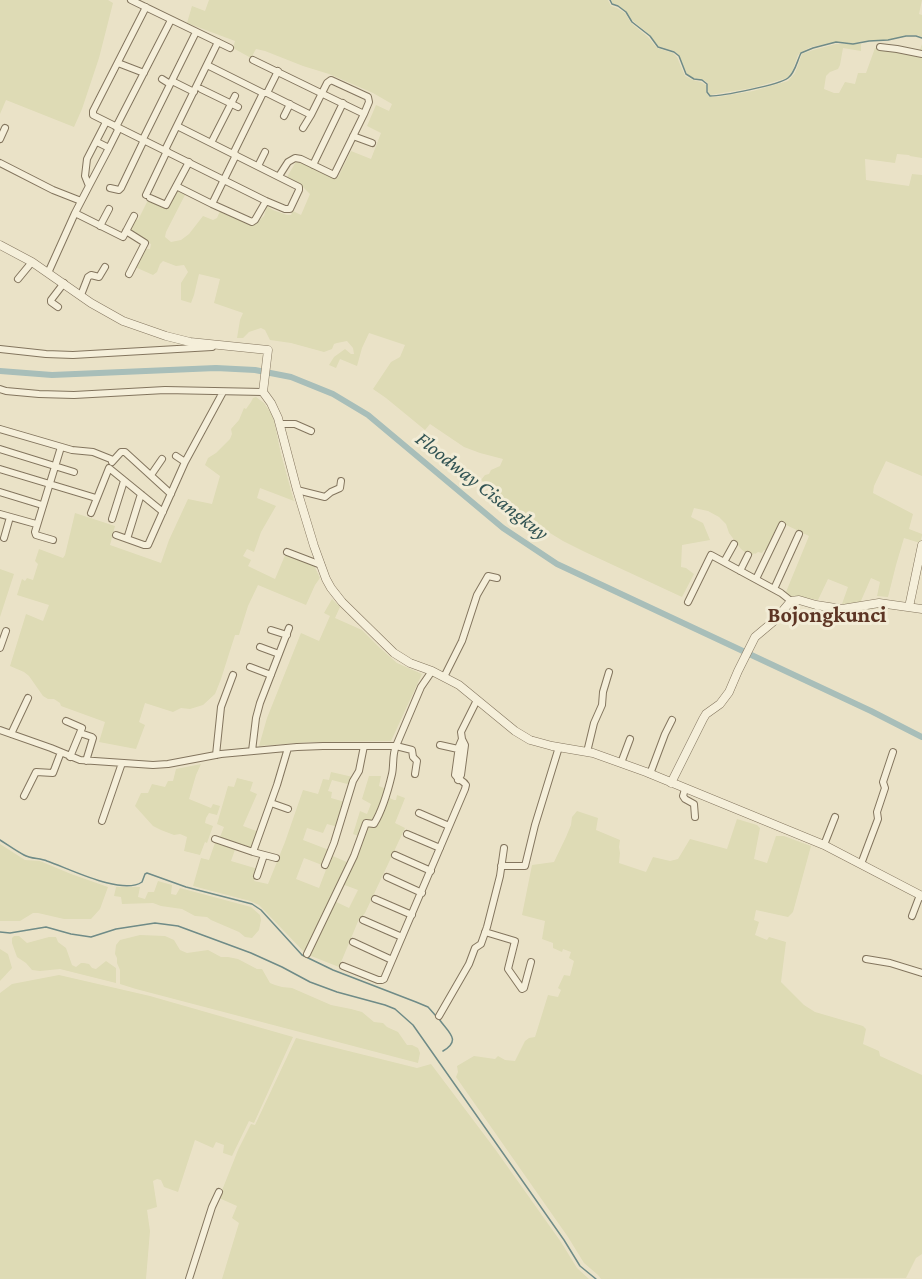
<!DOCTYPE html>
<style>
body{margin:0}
canvas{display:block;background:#eae2c7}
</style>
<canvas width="922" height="1279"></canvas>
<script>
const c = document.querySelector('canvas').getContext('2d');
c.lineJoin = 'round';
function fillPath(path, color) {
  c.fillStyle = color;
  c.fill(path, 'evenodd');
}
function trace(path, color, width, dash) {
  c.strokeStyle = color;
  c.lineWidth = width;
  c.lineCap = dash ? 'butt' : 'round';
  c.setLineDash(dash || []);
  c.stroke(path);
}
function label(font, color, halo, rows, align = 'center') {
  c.font = font + ' "Crimson Pro",serif';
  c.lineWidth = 6;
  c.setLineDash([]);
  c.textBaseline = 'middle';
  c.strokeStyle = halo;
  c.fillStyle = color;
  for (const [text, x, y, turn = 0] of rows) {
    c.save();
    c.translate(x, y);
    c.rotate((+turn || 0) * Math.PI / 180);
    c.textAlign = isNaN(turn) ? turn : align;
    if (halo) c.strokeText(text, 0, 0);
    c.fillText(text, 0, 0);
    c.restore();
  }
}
const farmland = new Path2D(`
 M0 0H108L113 3 99 58 82 109 74 127 6 100 0 114Z
 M209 0H608L611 6 617 8 625 13 631 23 648 37 657 48 673 53 677 57 685 76 693 80 701 82 706 85V92L709 97H717L753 91 788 81 795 73 802 54 813 50 836 44H861V51L843 48 840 65 838 69 830 72 826 76 824 89 834 93H839L845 82 855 84 858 73H866L875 48 898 50 918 55 922 44V158L910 156 909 155 897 154 895 163 865 159 866 180 909 186 912 174 922 175V476L886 461 874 486 873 493 913 514 909 529 922 534V535L920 543 904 538 896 565 888 597 877 596 880 582 871 578 860 603 842 604 848 587 828 579 818 600 794 596 791 598 786 592 809 536 782 523 768 551 764 550 762 553 758 552 755 554 754 553 751 557 741 549 729 533 726 524 719 517 708 511 694 508 691 517 703 523 710 540 682 545 681 567 686 568 694 574 682 597 585 552 563 541 537 525 481 480 485 475 489 474 491 470 500 466 503 459 480 453 464 447 430 424 425 430 386 398 373 389 391 362 400 357 405 345 369 333 362 348 357 366 340 359 336 368 329 365 334 357 345 349 351 354H354L353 348 347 341 337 343 334 344 332 349 324 352 291 343 270 340 265 330 261 328 249 332 243 338H237L240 320 243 313 214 303 220 279 199 274 194 295 191 303 181 300V283L188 272 184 265 176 266 163 261 160 264 157 272 153 275 135 267 141 255H143L146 249H150L151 244 130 232 136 219 138 220 148 200 168 209 177 191 185 195 166 232 165 237 171 242 181 240 189 234 203 216 213 220 217 218 220 211 253 226 264 216 267 206 273 210 287 215H291L293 211 301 215 310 194 303 187 287 177 297 160 335 179 338 177 351 151 371 159 381 133 367 126 376 105 389 111 392 104 373 93 329 74 303 66 265 51 256 49 251 58 233 48 235 41 187 23 192 6 205 11Z
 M611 0H922L919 14 922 15V37L917 35H906L888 40H869L853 43 836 42 811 47 801 52 798 55 792 72 787 78 752 88 710 95 708 91V83L702 79 694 78 687 74 679 56 674 51 658 46 650 35 633 21 626 12 618 5 613 4Z
 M256 397 264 403 273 416 281 454 294 501 260 488 257 498 276 506 261 532 254 552 247 549 243 556 251 560 248 566 252 568 275 579 286 553 313 563 320 578 315 585 306 605 258 585 248 606 239 635H235L221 679 215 694 203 705 190 709 181 708 173 712 145 703 139 722 145 725 136 749 99 742 105 722 61 706 60 703 54 699H48L43 696 29 676 24 672 10 666 26 614 43 621 49 605 17 595 22 579 25 581 27 578 33 580 38 564 35 561 39 549 63 558 65 555 75 513 115 526 110 545 161 563 169 540 188 499 212 504 220 476 205 465 208 458 216 453 230 439 232 434 231 429 239 420 244 408 246 409 251 402 253 398Z
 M0 569 14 574 0 617Z
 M332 599 340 607 335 618 362 630 380 648 397 663 422 674 391 741 309 742 259 746 267 718 301 633 319 641 330 616 324 613Z
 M201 764 196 775 189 799 211 808 213 804 220 806 217 815 209 813 206 818 205 823 213 826 207 843 205 842 200 855 184 851 187 837 180 834 174 835 161 830 153 826 135 806 141 793H148L152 784 165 787 168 781H173L176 769Z
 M331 772 353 777 351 785 332 780 328 791 332 792 331 798 345 802 338 827 327 824 323 833 307 828 303 840 329 850 328 854 349 863 361 837 353 834 360 811 367 814 371 804 362 799 369 776H381L379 786 386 789 385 796 394 800H396L397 795 405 798 395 823 405 828 365 913 361 918 359 919 339 967 306 954 259 905 250 901 193 886 201 858 209 860 217 837H220L224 827 217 824 228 786 234 787 237 778 253 782 250 791 257 794 243 826 259 832 252 849 237 844 231 861 258 869 254 881 268 884 285 842 303 790 318 794 323 779 329 780ZM304 858 327 867 319 888 296 879ZM339 883 358 890 349 908 332 900Z
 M577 811 598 818 596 830 620 840 619 847 620 853 619 863 646 872 653 857 670 861 678 859 690 839 727 849 737 819 757 825 760 828 754 859 767 863 776 836H784L811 846 793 912 788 917 756 910 754 920 759 922 755 935 767 940 769 937 786 942 781 982 804 1005 815 1012 863 1026 866 1029 863 1044 879 1051 880 1056 922 1075V1254L916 1258 906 1278 601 1279 598 1275 584 1263 568 1237 456 1077 458 1072 457 1066 474 1056 495 1059 498 1056 505 1060 515 1061 525 1041 529 1038 535 1037 548 995 558 997 561 990 558 988 564 975 570 976 574 961 569 958 571 952 563 949 562 952 553 948V943L542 939 545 921 522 915 532 865 554 862 566 837 571 825 572 817Z
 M0 844 25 860 40 861 71 874 108 887 100 909 91 919H64L38 913H33L20 921H0Z
 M158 881 172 885 171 894 176 895 180 888 251 907 260 915 261 920 259 930 252 938 245 937 239 932 211 920 207 917 195 916 182 909 161 906 153 903 122 904 121 897 114 896 116 887H140L138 897 145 899 148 892H154Z
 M140 935 165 936 174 940 180 950 187 953 208 950 221 957H228L238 959 257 969H262L270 983 275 985 282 987 292 988 331 1005 351 1009 362 1012 374 1022 383 1023 387 1027 398 1032 407 1045H412L418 1048 420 1053 418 1063 136 989 120 984V970L117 963V958L115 954 116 945 120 940Z
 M14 936H19L27 943 49 937H56L58 942 66 948 72 965 76 967 81 963H84L89 964 92 968 96 969 106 961 116 968V983L60 969 40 971 32 970 26 963 17 957 12 943V938Z
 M0 949 8 954 12 968 0 981Z
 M59 975 150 996 293 1037 254 1123 249 1121 232 1156 223 1153 224 1145 216 1142 213 1148 195 1140 178 1192 164 1187 161 1180 157 1179 153 1181 157 1207 147 1210 150 1231 146 1279H0V993L12 984Z
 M296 1038 417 1068 431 1064 495 1149 561 1242 577 1268 589 1279H222L239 1223 232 1218 237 1206 219 1198 238 1150 251 1124 255 1125Z`);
const stream = new Path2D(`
 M610 0 612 4 618 6 626 12 632 22 650 36 658 47 674 52 679 56 686 74 694 79 702 80 707 84V92L710 96C722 96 779 85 788 78 795 73 797 61 801 53L813 48 836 42 853 44 869 41 888 40 906 36H916L922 38
 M0 840C8 845 16 851 24 855 31 859 40 858 47 861 68 868 122 896 142 882L145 874 147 873 186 887 252 904 261 910 302 955 333 970 416 1002 428 1007 436 1016
 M0 932 10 933 46 927 71 934 91 937 116 929 155 923 178 926 251 953 282 967 310 982 337 992 385 1005 395 1009 413 1025 564 1240 580 1266 596 1279
 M439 1019C448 1032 462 1040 443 1051`);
const canal = new Path2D(`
 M0 371 52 375 216 368 255 370 291 377 333 394 368 415 503 528 557 564 871 711 922 737`);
const minor = new Path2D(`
 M131 0 230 48
 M146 7 93 111V115L266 201 285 209H290L299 190V187L177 126
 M880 47 897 49 922 54
 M253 60 364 114 334 175 301 159 295 158 288 162 279 176
 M118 63 144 73
 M207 65 263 93H267L311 115 327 83 331 80 368 97 369 102 364 114
 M162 79 170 84
 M172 81 194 92
 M201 89 238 107
 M267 93 278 71
 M284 116 290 104
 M116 127 171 20
 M303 128 311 115
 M353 136 372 143
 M0 139 5 128
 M143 139 196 32
 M97 142 109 148 119 128
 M211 143 235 96
 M165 150 218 42
 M233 154 263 93
 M0 163 53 190 81 201
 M313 165 343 103
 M258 166 265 152
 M89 186 109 148
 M176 186 212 204 236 155
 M110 188 119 190 121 188 144 140
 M146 195 167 151
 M150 198 166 205 189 162
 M212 204 252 222 255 220 266 201
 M75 213 123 237 134 216
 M100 226 109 209
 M126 231 145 243 129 274
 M48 273 75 213 89 186 85 176 87 159 106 122
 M18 279 32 262
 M81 295 88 277 91 275 99 277 105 267
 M58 307 51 302V300L64 283
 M0 349 46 354 73 355 212 347
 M0 389 6 391 39 394 74 395 165 390 263 392
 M280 424H295L311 431
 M0 429 72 450 93 452 113 460
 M0 449 74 472
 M176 456 185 462
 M112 462 121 452H125L171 494
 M0 469 96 498
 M151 475 162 459
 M297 490 325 497 331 492 340 488 341 481
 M0 492 42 505
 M91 513 109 468 163 512
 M0 514 36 524
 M112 519 124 481
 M116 535 144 545H148L185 462 223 392
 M4 538 10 517
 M127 539 141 494
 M53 540 36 535 35 532 61 447
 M287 552 321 565
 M724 562 734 544
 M740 571 748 555
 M756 579 782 525
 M774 589 799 534
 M688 602 711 555 781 593 791 601
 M271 630 287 635
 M260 647 279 654
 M0 648 6 631
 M250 667 271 675
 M444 677 462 641 477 595 488 576 497 578
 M66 721 82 728 70 757
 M0 730 51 748 80 760 153 765 168 764 221 754 297 747 323 746H396L421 687 432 671
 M80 733 92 737 93 738 86 761
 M11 734 28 698
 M440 745 458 749
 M252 751 256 718 260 703 289 628
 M587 752 594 723 602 705 603 692 609 672
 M216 755 221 707 233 675
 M621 763 630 739
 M650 774 665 734 672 720
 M458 780 461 775 465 745 462 739
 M685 789 683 796 685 799 694 804 695 817
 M24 796 36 772 53 773 61 752
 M271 803 288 809
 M419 813 449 826
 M102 821 122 763
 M407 834 440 848
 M215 839 253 852 277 785 288 748
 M824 845 835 817
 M253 852 276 858
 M395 855 431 871
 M861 864 878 819 877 812 885 788 883 782 893 752
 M325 865 334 843 353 781 359 771 364 746
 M501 866H525L535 825 559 747
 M257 876 264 855
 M387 877 422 893
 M375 899 412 915
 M912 916 920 895
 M363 920 402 937
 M485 932 515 941 508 969 522 989 524 988 531 962
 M353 942 392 960
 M307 954 354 856 366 823 374 824C383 809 388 791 392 774 394 765 392 755 396 746L412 750 413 757 417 761 415 774
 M866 959 890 963 922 973
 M343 966 378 980H382L384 979 465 789 466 785C463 780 458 780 455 775L459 746 462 739 461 732 477 700
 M439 1016 469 964 475 948 481 944 487 927 500 876 504 848
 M189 1279 212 1207 219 1192`);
const tertiary = new Path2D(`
 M0 245 32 262 91 303 123 321 166 336 190 342 268 350 263 392 271 403 278 418 297 490 314 546 326 579 331 588 342 602 394 653 410 663 432 671 459 685 515 731 530 740 552 746 593 753 646 772 824 845 922 896
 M909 607 922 545
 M671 783 703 719 706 714 720 704 729 692 738 671 755 637 774 621 791 601 799 600 816 605 842 609 879 603 922 609`);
const waterNames = [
 ["Floodway Cisangkuy",482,486,38]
];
const quarterNames = [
 ["Bojongkunci",827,615]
];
fillPath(farmland, '#dedbb5');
trace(stream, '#6f8b87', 1.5);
trace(canal, '#a8beb9', 6);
trace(minor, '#83755e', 8);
trace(tertiary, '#83755e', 9);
trace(minor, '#f5efda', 6);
trace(tertiary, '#f5efda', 8);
label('italic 21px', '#315353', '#f2ecd6', waterNames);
label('bold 22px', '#5d3524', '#f2ecd6', quarterNames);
</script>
